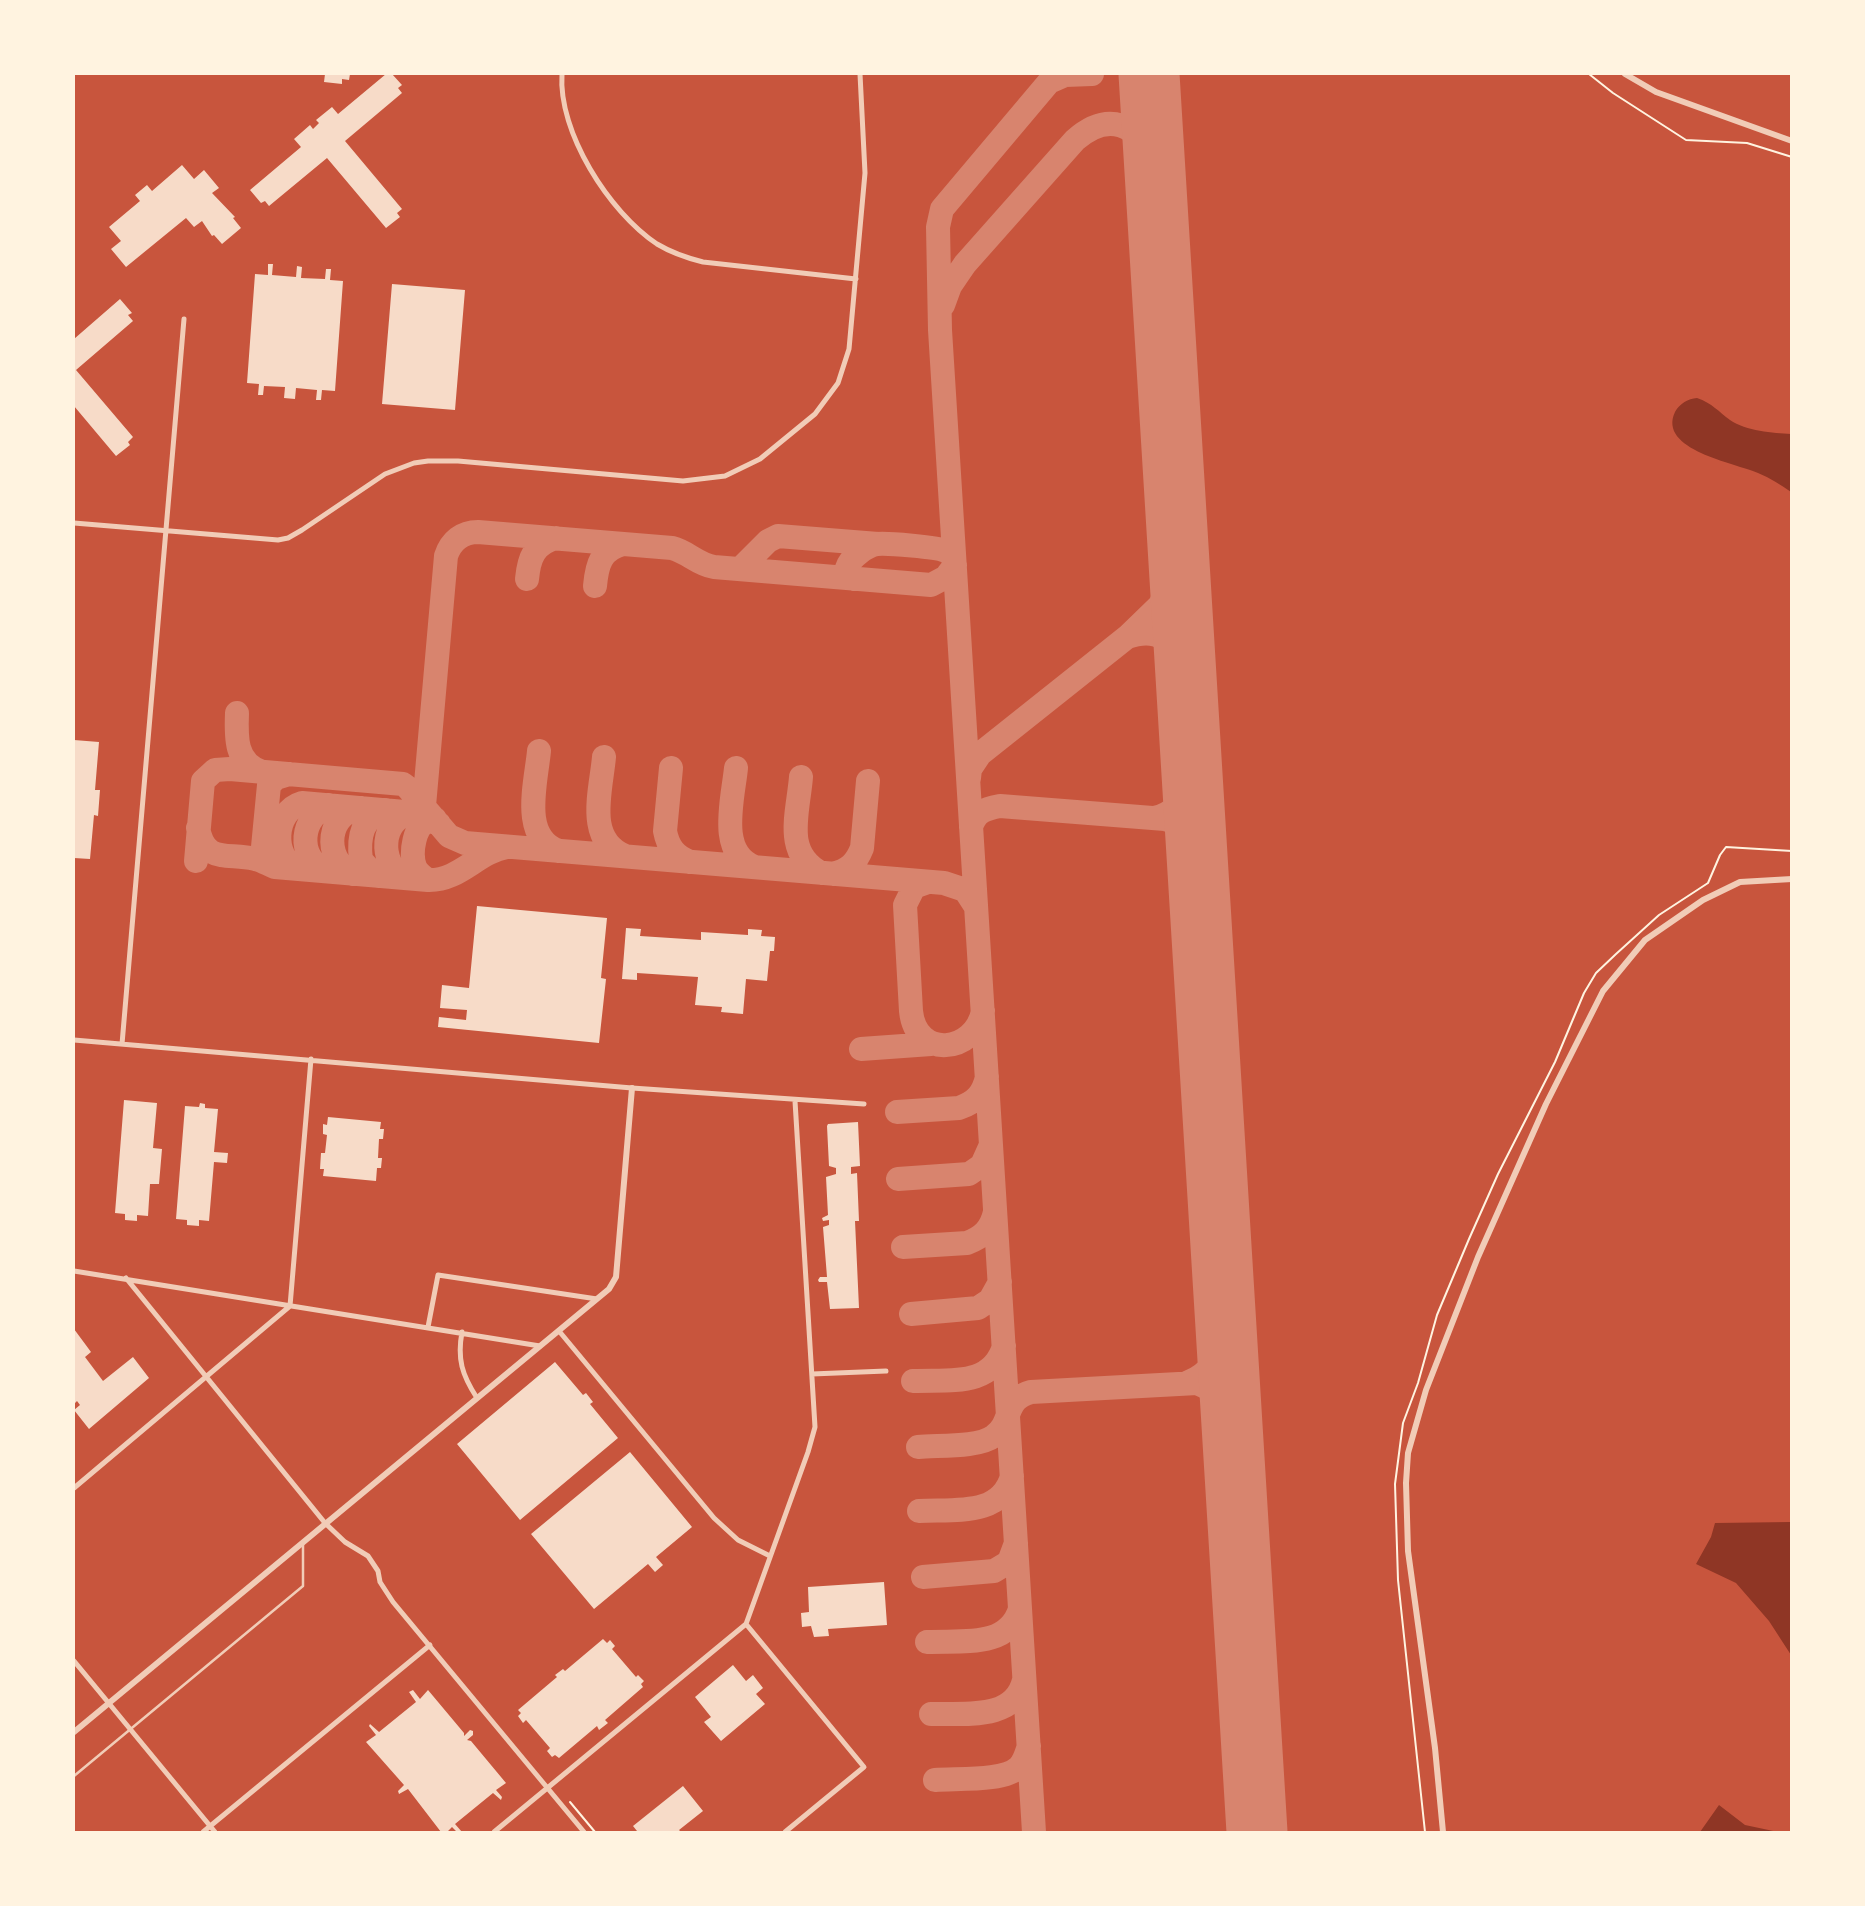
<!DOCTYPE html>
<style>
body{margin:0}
#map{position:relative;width:1865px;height:1906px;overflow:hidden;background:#c8553d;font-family:Figtree,sans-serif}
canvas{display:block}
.frame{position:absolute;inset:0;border:75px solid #fff3e0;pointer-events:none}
</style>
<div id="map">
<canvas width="1865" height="1906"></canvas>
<div class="frame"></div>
</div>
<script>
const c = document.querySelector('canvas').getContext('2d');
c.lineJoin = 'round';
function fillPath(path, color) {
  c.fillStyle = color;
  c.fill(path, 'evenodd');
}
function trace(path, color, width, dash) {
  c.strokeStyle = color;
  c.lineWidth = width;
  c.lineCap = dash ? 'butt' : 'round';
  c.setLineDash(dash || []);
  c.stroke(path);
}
const water = new Path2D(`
 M1697 398C1712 403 1719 412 1730 420 1746 431 1773 433 1791 434V492C1781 485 1770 478 1758 473 1735 463 1657 450 1675 412 1680 403 1688 399 1697 398Z
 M1791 1522H1792L1791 1655 1769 1621 1736 1583 1696 1564 1711 1537 1715 1523Z
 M1719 1805 1745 1825 1778 1832H1700Z`);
const taxiway = new Path2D(`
 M943 305 950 286 965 264 1075 140C1108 111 1138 123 1154 162
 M740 569 768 541 778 536 878 544
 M527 579C529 558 534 544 556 538
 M854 579 847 568C850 558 866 546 877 544 887 543 937 547 946 551 950 553 951 555 954 558
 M595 586C597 564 601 550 623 544
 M1127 637 1160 605 1180 562
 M237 713C236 737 235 763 262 772
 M539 751C536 783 520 838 559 851
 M604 757C601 791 585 840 625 856
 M671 768 665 831C668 847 675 856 690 862
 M736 768C733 799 717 854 755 867
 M801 777C798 814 783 853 821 873
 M969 778 970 769 980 754 1127 637C1160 626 1172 641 1187 669
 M424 806 446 556C451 541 462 532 478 532L672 548C688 552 697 564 714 567L931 585 946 577 955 565
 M1154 818C1174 814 1184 800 1192 782
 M971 827C976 811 985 809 1000 806L1165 819C1183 825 1190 825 1196 844
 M198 828C205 865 228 852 255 859 262 860 269 865 275 867L428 880C460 881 477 852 507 847
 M263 847 269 785 276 778 289 774
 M196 861 203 781 215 770 230 769 403 784 407 787 449 836 465 843 944 883 965 890 976 907
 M298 869C271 858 274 811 302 803L416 813 435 819
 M324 871C297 854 300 819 329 805
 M352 874C322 858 327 811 362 808
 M833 874C849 870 856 863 862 848L868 781
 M379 876 371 871 361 860C358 837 362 816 386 810
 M403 878C379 862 380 820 411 813
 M428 880C422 876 418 873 415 867 410 853 414 825 429 820L439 824
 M928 882 914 887 905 905 911 1011C916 1060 975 1053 983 1011
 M861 1049 931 1044
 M897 1112 959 1108C976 1102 983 1094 987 1077
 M898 1179 969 1174 982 1165 991 1145
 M903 1247 967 1243C983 1237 991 1229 995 1212
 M911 1314 978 1308 990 1300 1000 1282
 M913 1381C948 1379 992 1388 1004 1346
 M1189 1382C1209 1374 1219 1358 1227 1338
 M918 1447C938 1445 978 1448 994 1436 1013 1423 1003 1399 1031 1392L1197 1383C1213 1390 1225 1397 1232 1413
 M919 1511C954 1509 1001 1517 1012 1476
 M923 1577 994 1571 1009 1562 1016 1543
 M927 1642C961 1640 1008 1649 1020 1609
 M931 1714C964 1713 1015 1721 1024 1680
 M935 1780C956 1778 1004 1782 1019 1767 1025 1761 1026 1754 1029 1746
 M1034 1832 940 330 938 227 942 209 1049 82 1065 75 1092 74`);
const runway = new Path2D(`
 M1149 74 1257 1832`);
const building = new Path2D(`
 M325 74H350L349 80 342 79V84L324 82Z
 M386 74H392L402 85 398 88 402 93 345 141 402 209 397 213 400 217 386 228 327 158 269 206 265 201 261 203 250 190 301 147 294 139 310 125 313 129 319 123 316 120 332 107 338 114Z
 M182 165 194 179 204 170 219 188 212 193 235 217 233 218 241 228 222 244 214 235 212 236 202 221 194 227 186 218 126 267 111 249 121 241 109 227 140 201 135 195 147 185 152 191Z
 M268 264H273L272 275 296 277 297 266 302 267 301 278 325 279 326 269H331L330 280 343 281 335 391 322 390 321 400H316L317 390 296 388 295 399 284 398 285 387 264 386 263 395H258L259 384 247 383 255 274 268 275Z
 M392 284 465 290 455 410 382 404Z
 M120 299 132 313 128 315 133 321 76 370 133 437 128 442 130 445 116 456 74 406V339Z
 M74 740 99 742 95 790H100L98 816 94 815 90 859 74 858Z
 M477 906 607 918 601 978 606 979 599 1043 438 1027 439 1017 466 1020 467 1010 440 1008 442 985 469 988Z
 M626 928 641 929 640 936 701 940V932L748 935V929L762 930 761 936 775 937 774 951H770L767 981 746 979 743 1014 721 1012 722 1007 695 1005 698 977 637 973V980L622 979Z
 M124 1100 157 1103 153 1148 162 1149 159 1184H150L148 1216 137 1215V1221L125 1220V1214L115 1213Z
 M200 1103 205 1104V1108L218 1109 214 1152 228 1153 227 1163 214 1162 209 1221 199 1220V1226L187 1225V1220L176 1219 185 1106 199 1107Z
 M328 1117 381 1122 380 1129H384L383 1139H379L378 1158H382L381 1168H377L376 1181 323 1176 324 1169H320L321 1153H325L327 1135 323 1134V1124L327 1125Z
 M858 1122 860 1166 851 1167V1174L857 1173 859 1221H855L859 1308 830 1309 827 1282H819L818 1280 820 1277H827L823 1227 829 1225V1220L823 1221 822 1218 828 1215 826 1177 836 1174V1168L829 1166 827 1126 828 1124Z
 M74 1329 91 1352 85 1357 103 1381 133 1357 149 1378 89 1429 74 1410 80 1405 77 1401 74 1404Z
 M555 1362 583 1395 586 1393 593 1402 590 1404 618 1438 520 1520 457 1444Z
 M630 1452 692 1527 656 1557 663 1565 655 1572 648 1564 594 1609 531 1534Z
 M884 1582 887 1625 828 1629 829 1636 814 1637 811 1626 802 1627 801 1613 809 1612 808 1587Z
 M603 1639 607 1643 610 1640 615 1646 612 1649 636 1677 638 1675 644 1681 641 1684 643 1687 605 1720 608 1723 599 1730 597 1726 559 1758 555 1755 552 1757 547 1751 550 1748 526 1720 523 1723 518 1716 521 1713 518 1710 557 1677 555 1675 563 1669 565 1671Z
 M733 1665 746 1681 753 1675 763 1688 756 1694 765 1704 721 1741 704 1722 711 1717 695 1697Z
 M413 1690 420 1699 428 1690 464 1733V1736L470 1730 473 1731V1735L467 1740 471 1741 506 1783 496 1790 502 1797 501 1800 493 1793 455 1824 462 1832H457L452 1827 447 1832H441L408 1789 399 1794 398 1791 404 1785 366 1742 376 1735 369 1726 370 1724 379 1732 416 1702 409 1692Z
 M683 1786 703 1811 679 1830 681 1832H636L637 1831 633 1826Z`);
const path = new Path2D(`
 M1589 74 1613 93 1686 140 1747 143 1792 157
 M570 1802 595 1832
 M1425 1832 1398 1580 1395 1484 1403 1423 1418 1383 1437 1315 1469 1239 1498 1174 1555 1062 1584 993 1596 973 1616 954 1659 915 1708 883 1720 855 1726 847 1792 851`);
const service = new Path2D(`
 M74 1776 303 1586V1544`);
const minor = new Path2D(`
 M562 74C558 132 609 212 657 244 672 253 687 258 703 262L856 279
 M74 523 278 540 288 538 302 530 385 474 414 463 428 461H458L683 481 725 476 760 459 815 414 838 383 849 349 865 173 860 74
 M74 1040 632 1088 864 1104
 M122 1044 184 319
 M74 1271 540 1346
 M126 1278 325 1523 345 1542 368 1556 378 1571 380 1582 393 1602 584 1832
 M428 1327 438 1275 597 1299
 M559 1331 714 1518 738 1540 770 1556
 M462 1332C457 1359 462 1375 477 1398
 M812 1374 886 1371
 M74 1488 290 1306 311 1059
 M746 1624 864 1767 785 1832
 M74 1661 215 1832
 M203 1832 430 1645
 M494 1832 746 1624 808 1452 815 1427 795 1101`);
const tertiary = new Path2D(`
 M1625 74 1656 92 1792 141
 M74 1732 609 1289 616 1277 632 1088
 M1443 1832 1435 1748 1408 1551 1406 1483 1408 1453 1426 1390 1478 1257 1546 1104 1603 991 1645 940 1703 900 1740 882 1792 879`);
fillPath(water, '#8f3625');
trace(taxiway, '#d8846e', 24);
trace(runway, '#d8846e', 61);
fillPath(building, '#f7dbc8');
trace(path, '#fff3e0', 2);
trace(service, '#f1ccb7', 2.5);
trace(minor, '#f1ccb7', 5);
trace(tertiary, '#f1ccb7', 6);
</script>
